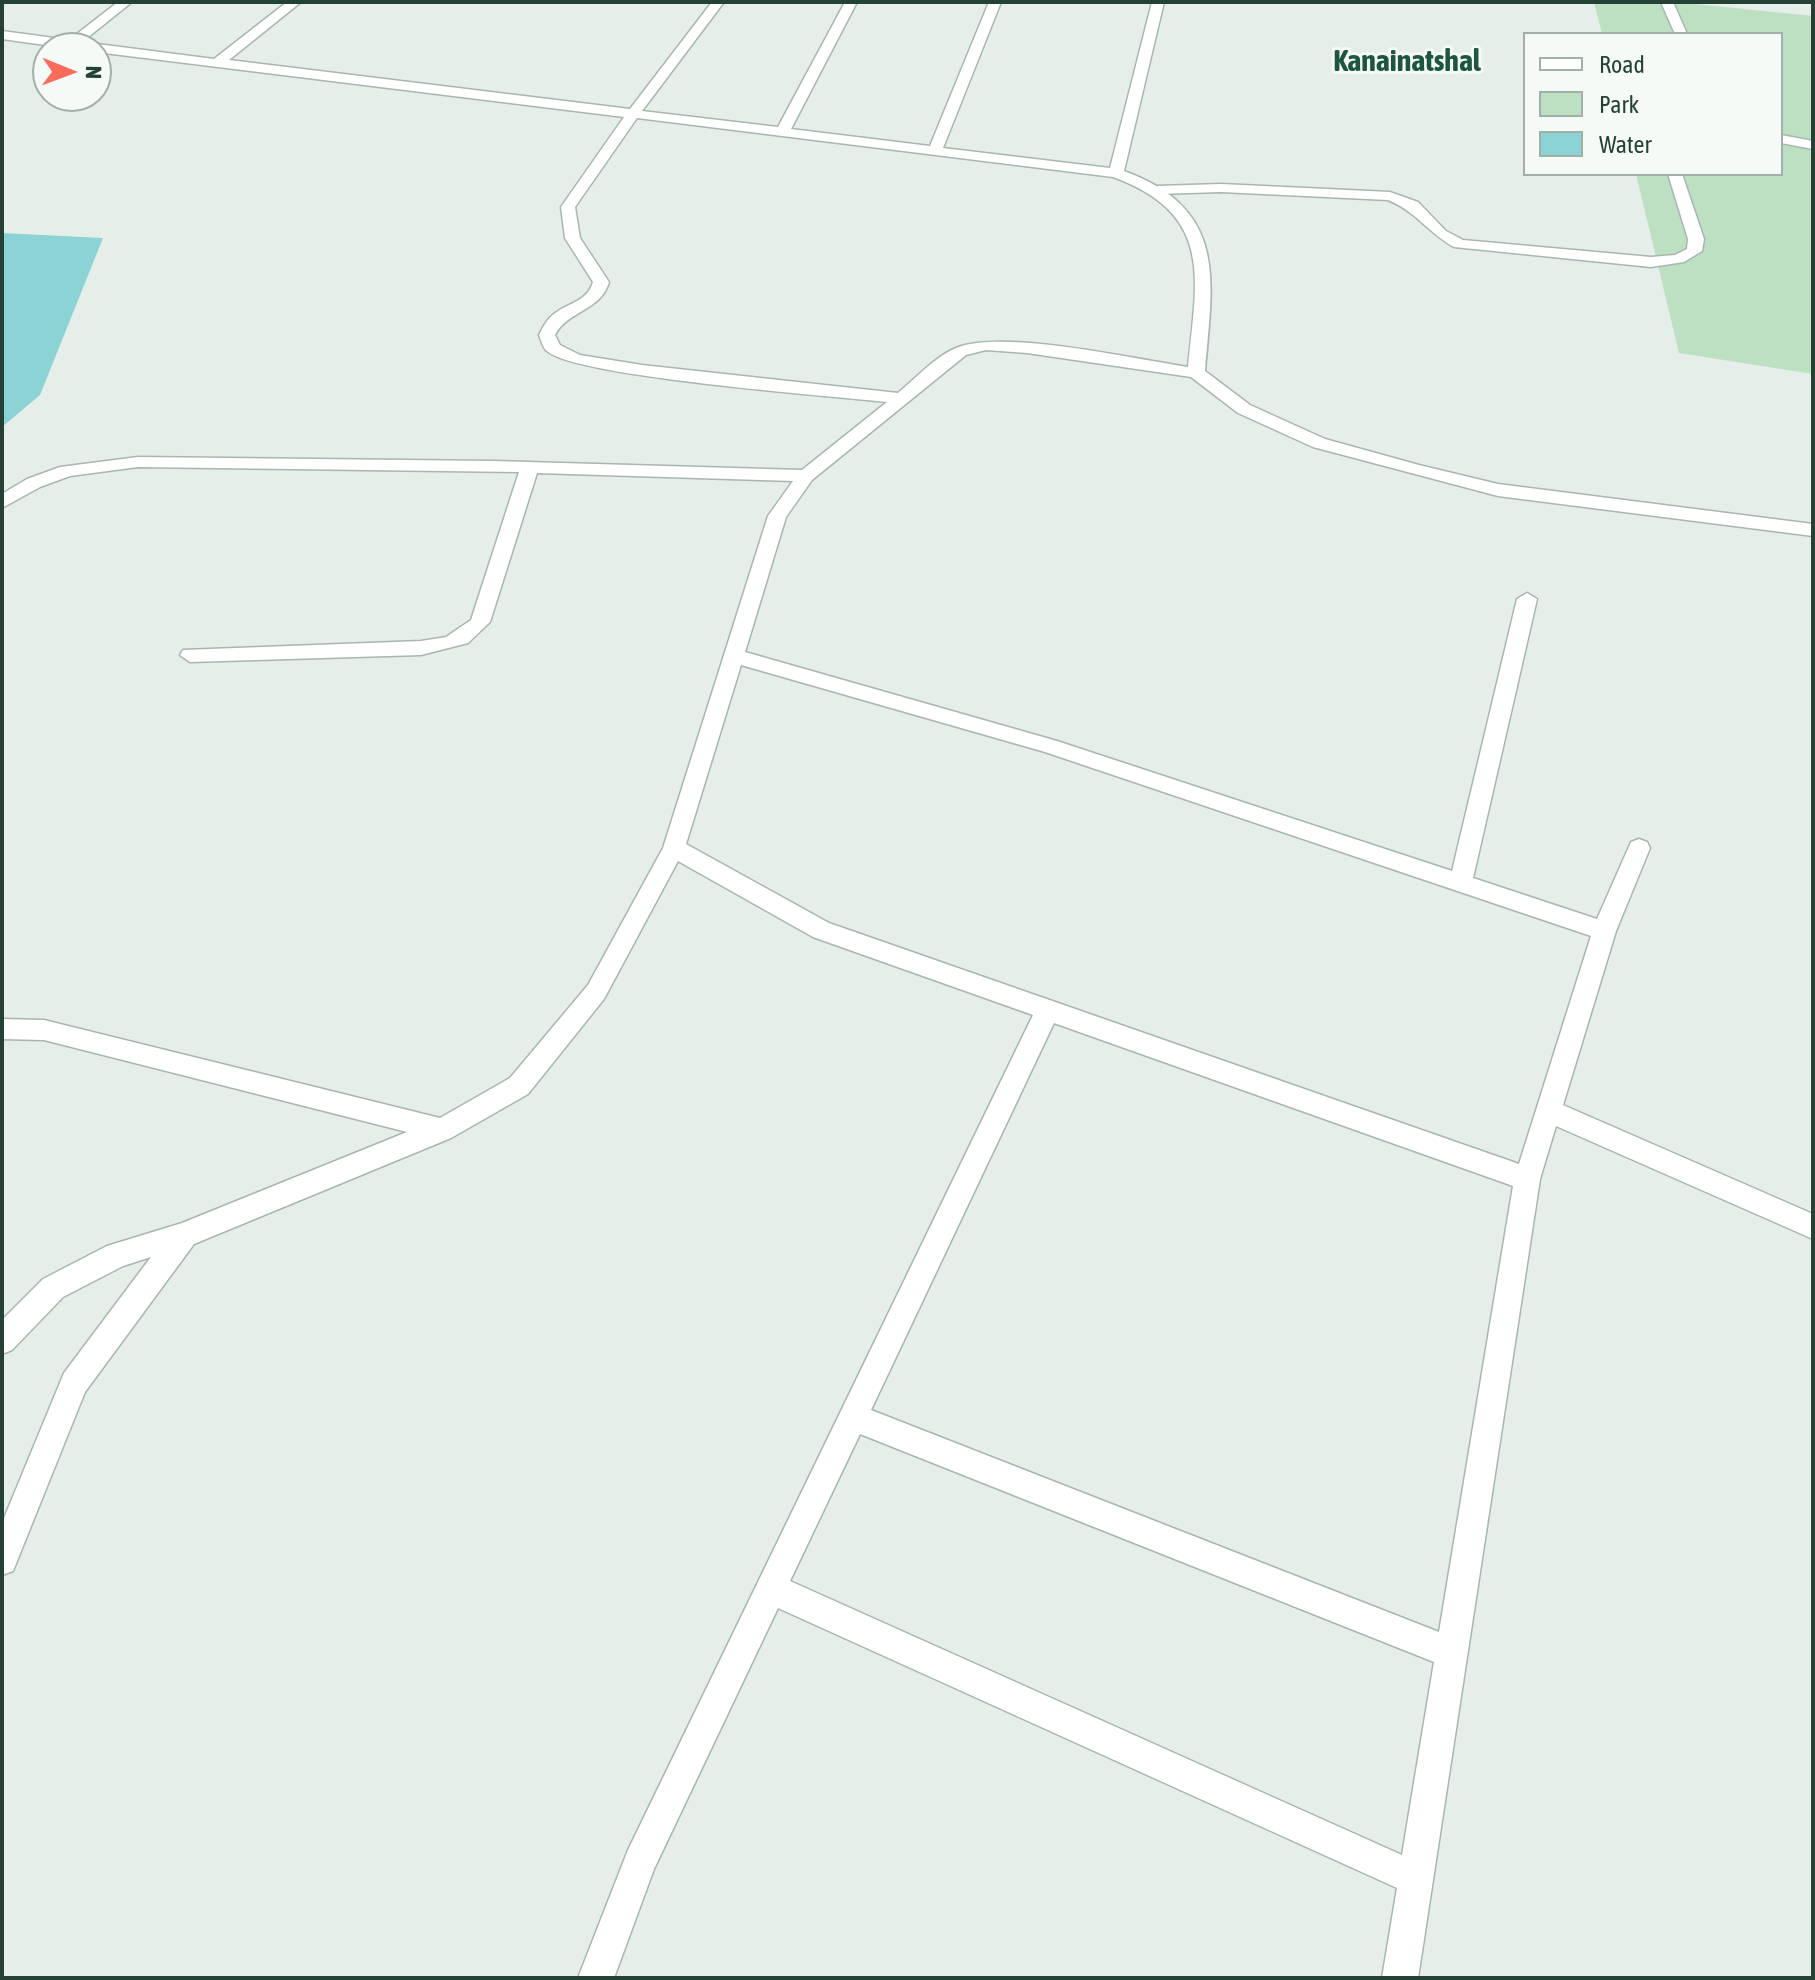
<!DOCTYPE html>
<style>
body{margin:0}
#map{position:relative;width:1815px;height:1980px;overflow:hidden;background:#e5eee9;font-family:"Asap Condensed",sans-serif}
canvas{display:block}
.frame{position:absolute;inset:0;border:4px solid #234135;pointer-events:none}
.legend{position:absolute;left:1523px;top:32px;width:260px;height:144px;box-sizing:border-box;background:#f5faf7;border:2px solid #a1b0a9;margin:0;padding:10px 14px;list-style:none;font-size:24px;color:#234135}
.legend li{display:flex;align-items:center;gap:16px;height:40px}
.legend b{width:40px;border:2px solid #a1b0a9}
.north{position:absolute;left:32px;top:32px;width:80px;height:80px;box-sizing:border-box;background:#f5faf7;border:2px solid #a1b0a9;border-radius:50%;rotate:91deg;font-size:22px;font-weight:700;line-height:32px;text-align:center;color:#234135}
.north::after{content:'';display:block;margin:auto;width:28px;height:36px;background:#f76c5a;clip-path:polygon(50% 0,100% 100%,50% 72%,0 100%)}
</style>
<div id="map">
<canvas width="1815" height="1980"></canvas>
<div class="frame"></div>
<ul class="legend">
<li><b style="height:10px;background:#fff"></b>Road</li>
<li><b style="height:22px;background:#bde0c2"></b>Park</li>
<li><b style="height:22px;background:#8bd3d5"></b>Water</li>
</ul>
<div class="north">N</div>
</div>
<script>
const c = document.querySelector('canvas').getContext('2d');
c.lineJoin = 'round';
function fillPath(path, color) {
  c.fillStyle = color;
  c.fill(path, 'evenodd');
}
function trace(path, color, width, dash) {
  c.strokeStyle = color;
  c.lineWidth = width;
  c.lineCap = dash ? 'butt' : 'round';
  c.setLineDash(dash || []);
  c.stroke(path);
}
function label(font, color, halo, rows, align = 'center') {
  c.font = font + ' "Asap Condensed",sans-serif';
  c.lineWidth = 6;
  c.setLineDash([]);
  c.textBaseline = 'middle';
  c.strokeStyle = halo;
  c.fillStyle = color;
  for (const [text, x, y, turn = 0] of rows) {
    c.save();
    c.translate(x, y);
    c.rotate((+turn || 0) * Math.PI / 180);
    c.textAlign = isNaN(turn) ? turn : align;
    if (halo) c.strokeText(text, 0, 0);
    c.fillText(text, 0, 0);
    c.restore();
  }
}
const green = new Path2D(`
 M1594 2H1675L1813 16V374L1679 353 1636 174H1781V34H1602Z`);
const water = new Path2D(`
 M2 233 103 238 40 395 2 427Z`);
const lane = new Path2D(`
 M1661 2H1673L1687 34H1675Z
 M1781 135 1813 141V149L1781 143Z
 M1668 174H1682L1704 239 1702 251 1684 262 1651 267 1454 247C1427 232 1417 212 1388 200L1221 192 1157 194 1150 190 1157 186 1221 184 1390 192 1418 202 1446 231 1463 240 1651 257 1675 255 1687 249 1688 239Z`);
const street = new Path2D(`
 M118 2H132L82 42 214 59 287 2H301L229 60 630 109 712 2H724L642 111 778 127 845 2H857L791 129 930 146 989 2H1001L943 148 1110 168 1152 2H1164L1124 171C1228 209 1213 279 1205 371L1250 405 1325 439 1419 465 1498 484 1813 524V536L1498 496 1313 447 1238 413 1191 377 1027 353 986 350 966 355 812 480 786 517 745 652 1057 741 1452 871 1517 599 1527 593 1537 599 1473 878 1597 919 1631 842 1639 839 1647 842 1650 848 1616 931 1563 1105 1813 1214V1239L1556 1126 1540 1179 1418 1978H1382L1397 1888 778 1608 654 1869 614 1978H578L628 1850 1033 1015 813 937 678 861 604 999 528 1094 451 1138 194 1244 85 1392 13 1571 2 1575V1523L64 1373 151 1257 123 1266 63 1297 12 1350 2 1354V1320L43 1279 107 1246 182 1223 407 1132 44 1040 2 1039V1019L44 1020 440 1118 510 1078 588 985 663 848 768 516 793 481 537 473 490 622 468 643 421 655 190 662 180 655 183 650 421 641 446 637 471 620 519 472 138 467 70 476 40 487 2 508V494L27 479 60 467 138 457 494 461 802 470 887 402C833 396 575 377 547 351 543 348 541 340 539 335 543 327 547 319 554 314 569 302 587 302 593 282L565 238 561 207 624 117 96 52V48H67L2 39V31L69 40ZM637 118 1113 177C1214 214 1197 278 1188 367 1134 359 1002 329 956 348 936 356 915 379 898 393L642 365 580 355 560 345 555 335C568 310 601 311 609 282L580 238 575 207ZM741 665 1045 752 1591 936 1519 1164 829 923 686 844ZM1054 1023 1513 1186 1439 1632 871 1410ZM860 1434 1434 1662 1402 1855 790 1581Z`);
const farDistrictnames = [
 ["Kanainatshal",1407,62]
];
fillPath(green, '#bde0c2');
fillPath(water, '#8bd3d5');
trace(lane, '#a7b7af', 3);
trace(street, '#a7b7af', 3);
fillPath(lane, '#fff');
fillPath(street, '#fff');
label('bold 30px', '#1d5540', '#f5faf7', farDistrictnames);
</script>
